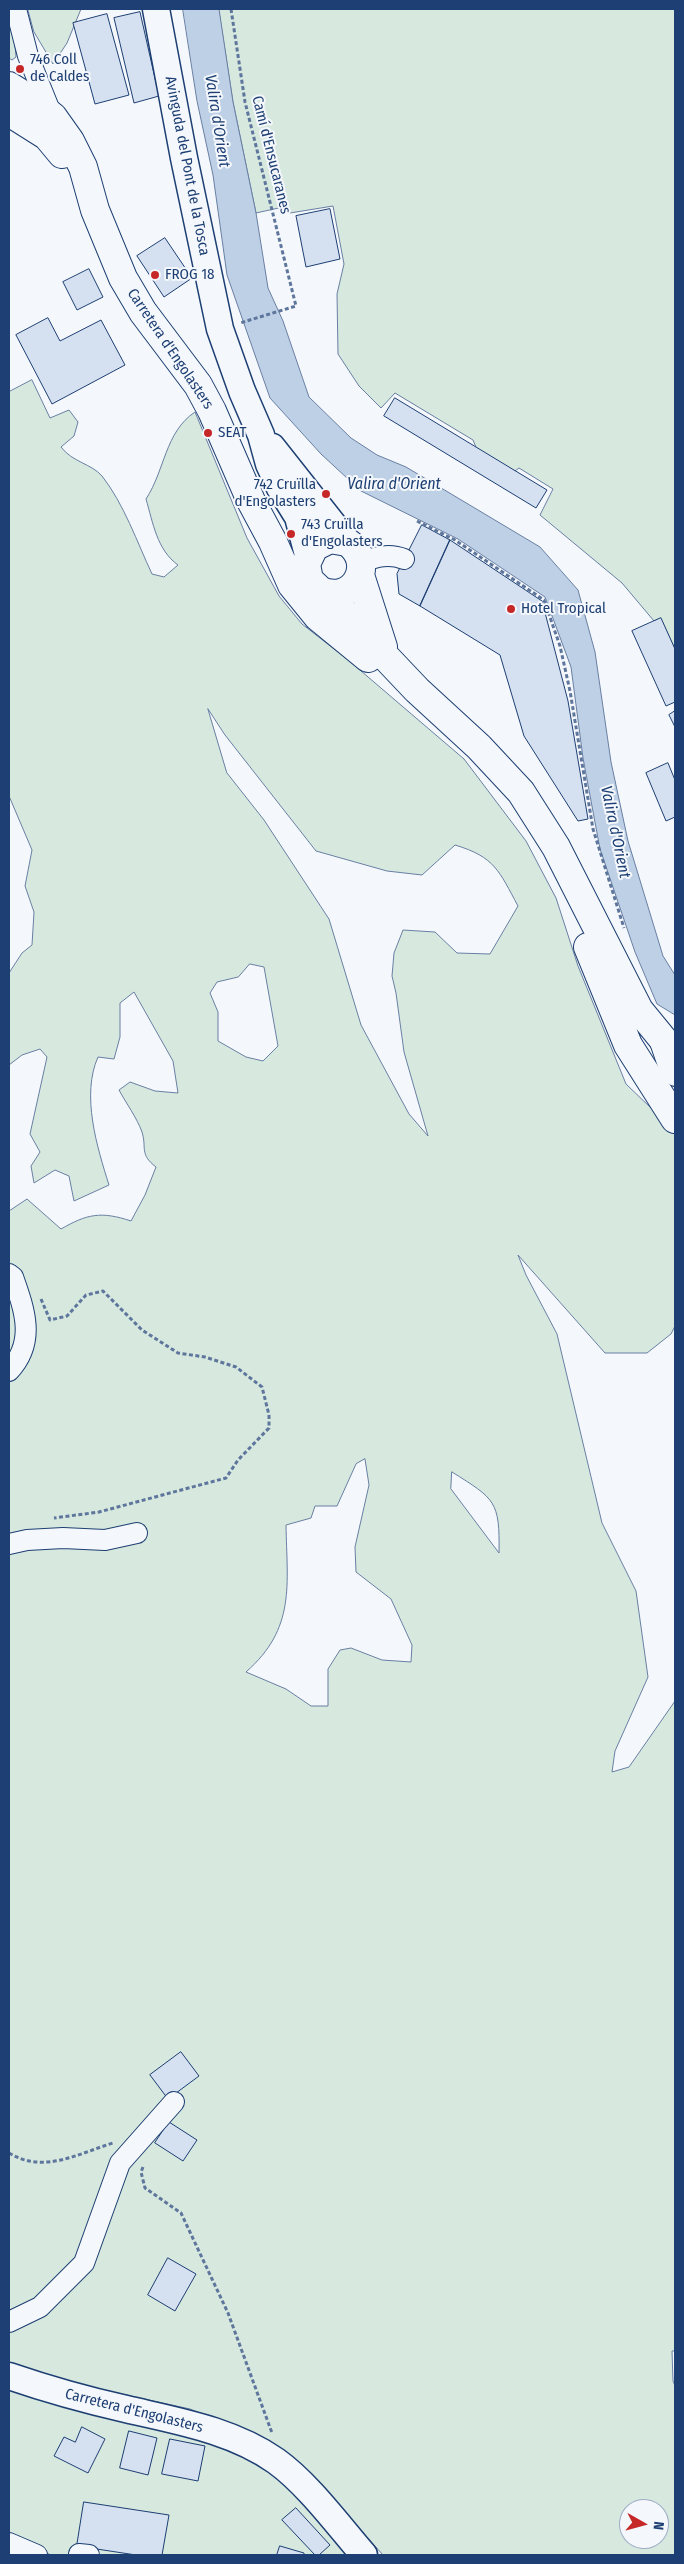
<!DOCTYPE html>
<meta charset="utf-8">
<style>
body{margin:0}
#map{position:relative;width:684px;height:2564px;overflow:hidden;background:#f4f7fb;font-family:"Fira Sans Condensed",sans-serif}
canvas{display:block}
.frame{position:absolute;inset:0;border:10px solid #1d3f73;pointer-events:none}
.north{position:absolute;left:619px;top:2499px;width:50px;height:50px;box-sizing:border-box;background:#f4f7fb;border:1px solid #9eadc5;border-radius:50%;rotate:97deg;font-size:14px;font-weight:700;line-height:20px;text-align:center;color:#1d3f73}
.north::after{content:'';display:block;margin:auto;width:18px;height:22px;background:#c62828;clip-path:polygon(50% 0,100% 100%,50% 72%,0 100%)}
</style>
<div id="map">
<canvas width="684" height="2564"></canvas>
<div class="frame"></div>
<div class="north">N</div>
</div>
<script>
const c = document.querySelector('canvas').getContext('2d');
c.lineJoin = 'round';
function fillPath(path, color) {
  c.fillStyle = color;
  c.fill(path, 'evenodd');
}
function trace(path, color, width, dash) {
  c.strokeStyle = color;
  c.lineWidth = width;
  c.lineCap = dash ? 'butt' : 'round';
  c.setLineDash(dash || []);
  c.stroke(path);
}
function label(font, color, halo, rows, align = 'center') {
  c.font = font + ' "Fira Sans Condensed",sans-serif';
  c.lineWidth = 4;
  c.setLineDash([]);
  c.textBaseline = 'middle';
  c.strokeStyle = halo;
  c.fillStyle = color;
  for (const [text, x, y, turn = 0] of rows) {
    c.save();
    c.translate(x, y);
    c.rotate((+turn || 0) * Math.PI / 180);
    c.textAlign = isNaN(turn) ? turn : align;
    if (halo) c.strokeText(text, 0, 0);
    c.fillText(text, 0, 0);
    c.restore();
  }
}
const green = new Path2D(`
 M9 9 13 18 16 57 12 60 9 58Z
 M28 9H81L67 43 53 64 34 32Z
 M219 9H675V649L661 619 654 621 622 583 540 515 553 489 519 468 515 471 478 452 473 440 395 393 381 408 359 386 338 354 337 294 344 264 333 206 290 213 283 207 256 213 233 102Z
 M32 380 50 418 69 410 78 422 74 436 61 447C72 462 92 464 102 476 124 504 137 542 152 574L164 577 178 565C157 550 153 523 146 499 165 470 165 432 195 412L247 538 279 596 302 624 347 659 464 759 526 841 556 898 578 966 626 1084 675 1131V1326L671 1334 647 1353H605L518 1255 526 1275 557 1334 602 1523 636 1591 648 1677 615 1751 612 1772 629 1767 675 1701V2351H672L673 2381 675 2386V2555H383L322 2487 246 2432 190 2409 57 2380 9 2362V1211L27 1199 61 1229C87 1214 101 1211 131 1221L145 1195 156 1167C139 1154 147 1148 142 1132 137 1118 126 1103 119 1090L130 1082 155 1091 178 1093 173 1061 134 992 120 1003V1037L114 1059 98 1057C81 1095 97 1147 109 1185L74 1201 69 1176 55 1170 34 1183 31 1166 40 1152 30 1134 47 1057 40 1049 22 1055 9 1065V973L22 953 32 945 34 912 25 886 32 850 9 796V392ZM208 709 225 735 316 851 387 871 422 875 455 845C495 857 499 871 518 906L490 954 457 953 435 932 403 930 394 953 392 976 396 993 404 1052 428 1136 409 1114 361 1025 329 919 264 820 227 773ZM250 964 264 967 278 1046 263 1061 246 1057 218 1041V1012L210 993 217 982 238 977ZM365 1459 369 1485 355 1547 356 1572 391 1599 412 1645 411 1662 382 1660 351 1648 340 1650 328 1669V1706H311L286 1689 246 1672C296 1628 287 1585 286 1525L311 1518 315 1506H337L356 1464ZM452 1472C495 1499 500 1501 499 1553L451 1489ZM629 2509H659V2539H629Z
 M9 2388 211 2442 259 2464 286 2484 353 2555H51L9 2536Z`);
const water = new Path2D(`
 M183 9H219L233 102 256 213 268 288 283 321 309 397 351 438 377 455 406 467 540 547 578 590 595 652 611 762 628 841 663 956 675 975V1015L657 1004 635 952 600 849 583 758 571 667 545 597 458 539 361 491 321 454 270 398 227 275 213 175 197 101Z`);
const building = new Path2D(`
 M140 12 159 96 134 103 114 18Z
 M107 14 129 95 95 104 73 23Z
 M330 209 340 259 306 267 296 216Z
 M165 238 192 278 164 297 137 256Z
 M89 269 103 297 77 310 63 282Z
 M48 318 60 341 101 320 125 365 52 404 16 335Z
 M395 398 547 490 536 508 384 416Z
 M422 525 450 540 420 606 399 594 397 574Z
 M450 540 542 601 568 701 588 819 578 821 524 736 500 655 420 606Z
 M661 618 675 649V702L666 706 632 631Z
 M675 711V727L669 715Z
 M668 763 675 780V817L666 821 646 773Z
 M181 2052 199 2076 168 2099 150 2075Z
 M169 2122 197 2140 183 2161 155 2143Z
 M168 2258 196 2274 175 2311 148 2295Z
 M82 2427 105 2439 88 2473 54 2456 64 2437 75 2442Z
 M129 2431 157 2438 148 2475 120 2468Z
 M170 2439 205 2446 198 2481 162 2474Z
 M84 2502 169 2515 162 2555H136L77 2546Z
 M296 2508 330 2545 319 2555H315L282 2520Z
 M280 2546 304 2553V2555H277Z`);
const path = new Path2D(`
 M231 9 245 102 296 306 240 323
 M417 521 455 540 544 600 560 646 570 691 593 829 624 928
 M41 1299 50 1320 67 1316 86 1295 103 1291 142 1330 178 1353 205 1357 236 1367 262 1387 269 1415V1428L238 1460 226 1478 99 1512 54 1518
 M9 2153C44 2174 77 2154 113 2143
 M143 2167 141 2172 145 2188 181 2213 228 2313 272 2433`);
const minor = new Path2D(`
 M16 9 28 56 51 113
 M361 562C376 557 389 553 404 559
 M659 1039 670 1071 675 1076
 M9 1274 13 1277C25 1311 36 1342 9 1371
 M9 1544 27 1540 63 1538 105 1540 137 1533
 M9 2322 40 2307 84 2263 120 2163 174 2102
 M9 2543 37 2555
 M79 2554 89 2555`);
const major = new Path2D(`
 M156 9 184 158 220 329 242 391 261 435 269 464 280 488 298 517 308 555
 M272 447 347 542
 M9 2376C47 2389 86 2400 126 2409 177 2421 232 2430 276 2461 308 2484 338 2525 364 2555`);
const highway = new Path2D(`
 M9 86 33 101 53 117 70 141 83 167 95 210 123 278 143 312 198 385 212 411 251 501 273 542 292 585 318 617 368 658
 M9 112 47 136 62 154
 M360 575 383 647
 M319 590C353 607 378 563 347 542L330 539 314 547 306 564 309 580 344 613 417 690 479 747 521 792 556 847 639 1010 675 1054
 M588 947 628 1045 675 1119`);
const markers = [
 [20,69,5,"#c62828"],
 [155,275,5,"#c62828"],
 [208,433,5,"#c62828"],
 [326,494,5,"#c62828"],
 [291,534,5,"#c62828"],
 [511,609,5,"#c62828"]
];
const poiNames = [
 ["746 Coll",30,60],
 ["de Caldes",30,77],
 ["FROG 18",165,275],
 ["SEAT",218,433],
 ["742 Cruïlla",316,485,"right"],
 ["d'Engolasters",316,502,"right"],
 ["743 Cruïlla",301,525],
 ["d'Engolasters",301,542],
 ["Hotel Tropical",521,609]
];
const streetNames = [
 ["Camí d'Ensucaranes",271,155,76],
 ["Avinguda del Pont de la Tosca",187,166,79],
 ["Carretera d'Engolasters",170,349,56],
 ["Carretera d'Engolasters",134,2411,14]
];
const waterNames = [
 ["Valira d'Orient",217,121,81],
 ["Valira d'Orient",394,485],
 ["Valira d'Orient",615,832,78]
];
fillPath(green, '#d7e8df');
trace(green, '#687fa3', 1);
fillPath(water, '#bed0e5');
trace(water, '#687fa3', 1);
fillPath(building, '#d5e0f0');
trace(building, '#1d3f73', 1);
trace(minor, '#1d3f73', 22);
trace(major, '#1d3f73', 29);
trace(highway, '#1d3f73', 30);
trace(path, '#5e769c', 3, [4, 2.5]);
trace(minor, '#f4f7fb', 20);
trace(major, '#f4f7fb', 26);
trace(highway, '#f4f7fb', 28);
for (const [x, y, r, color] of markers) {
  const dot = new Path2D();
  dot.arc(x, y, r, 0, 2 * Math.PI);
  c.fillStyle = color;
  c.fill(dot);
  trace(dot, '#f4f7fb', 2);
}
label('15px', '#1d3f73', '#f4f7fb', poiNames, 'left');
label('15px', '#1d3f73', '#f4f7fb', streetNames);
label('italic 16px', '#1d3f73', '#f4f7fb', waterNames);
</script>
